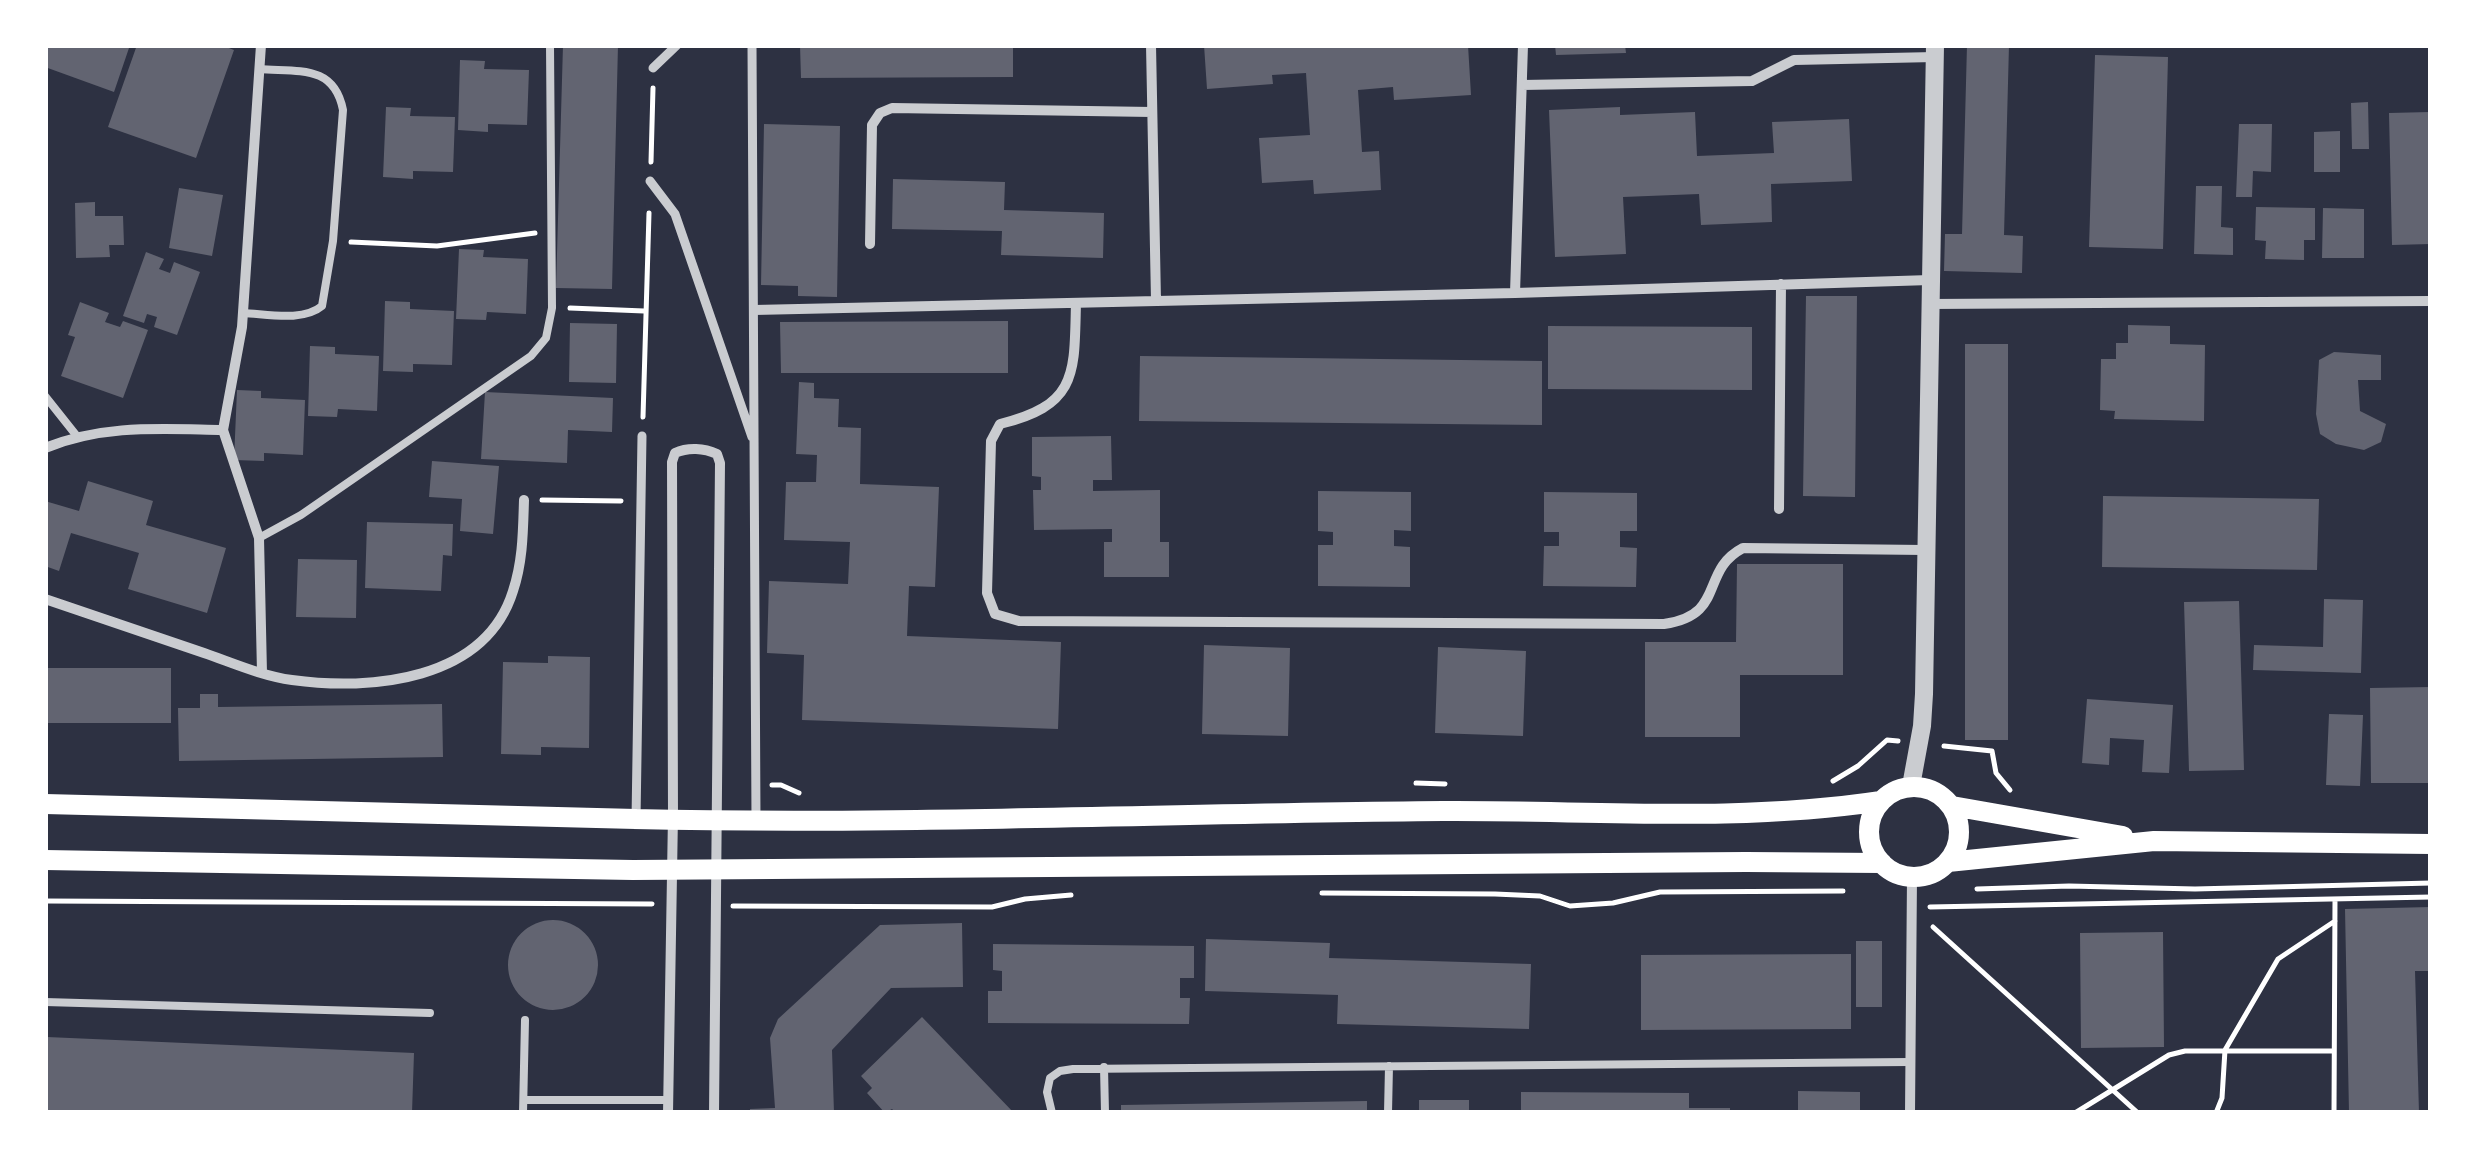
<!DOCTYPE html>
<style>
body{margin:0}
#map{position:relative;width:2476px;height:1158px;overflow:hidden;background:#2d3142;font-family:Roboto,sans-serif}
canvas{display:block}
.frame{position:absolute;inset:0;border:48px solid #fff;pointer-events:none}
</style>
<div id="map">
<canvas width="2476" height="1158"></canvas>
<div class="frame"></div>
</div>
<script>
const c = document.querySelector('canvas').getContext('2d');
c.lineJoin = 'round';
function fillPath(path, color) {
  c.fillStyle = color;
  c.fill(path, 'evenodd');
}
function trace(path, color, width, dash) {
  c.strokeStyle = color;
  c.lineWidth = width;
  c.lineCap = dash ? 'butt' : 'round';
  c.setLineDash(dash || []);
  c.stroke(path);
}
const building = new Path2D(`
 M45 45H120L129 48 114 92 45 67Z
 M137 45H221L234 50 196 158 108 127Z
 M563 45H618L612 289 556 288Z
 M800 45H1013V77L801 78Z
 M1204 45H1412V48L1468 45 1471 95 1394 100 1393 87 1358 90 1362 152 1379 151 1381 190 1314 194 1313 180 1262 183 1259 138 1310 135 1306 73 1272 75 1273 84 1207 89Z
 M1555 45H1625L1626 53 1556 55Z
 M1967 45H2009L2004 235 2023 236 2022 273 1944 271 1945 234H1962Z
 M2095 55 2168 57 2163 249 2089 247Z
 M460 60 485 61 484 69 529 70 527 125 488 124V132L458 130Z
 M2368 102 2369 149H2352L2351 103Z
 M386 107 411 108 410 116 455 117 453 172 413 171V179L383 177Z
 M1620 107V115L1695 112 1697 156 1774 153 1772 122 1849 119 1852 181 1771 184 1772 222 1701 225 1699 194 1623 197 1626 254 1555 257 1549 110Z
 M2430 112 2431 244 2392 245 2389 113Z
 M764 124 840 126 837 297 798 296V286L761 285Z
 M2239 124H2272L2271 172 2253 171 2252 197H2236Z
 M2340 131V172H2314V132Z
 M893 179 1005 182 1004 210 1104 213 1103 258 1001 255 1002 231 892 229Z
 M2196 186H2222L2221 227 2233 228V255L2194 254Z
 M179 188 223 195 212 256 169 248Z
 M95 202V216H123L124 245H109L110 257 76 258 75 203Z
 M2256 207 2315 208V240H2304V260L2265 259 2266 241 2255 240Z
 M2323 208 2364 209V258H2322Z
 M459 249 484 250 483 257 528 259 526 314 487 312 486 320 456 319Z
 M146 252 164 259 159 269 170 273 174 262 200 272 177 335 154 327 157 317 147 314 144 323 123 316Z
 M1806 296H1857L1855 497 1803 496Z
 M385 301 410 302V309L454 311 452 365 413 364V372L383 371Z
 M80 302 109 313 105 322 120 327 123 321 148 330 123 398 61 376 75 337 68 335Z
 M1008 321V373H781L780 322Z
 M570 323 617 324 616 383 569 382Z
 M2128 325 2170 326V344L2205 345 2204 421 2114 419 2115 411 2100 410 2101 359H2116V343H2128Z
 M1548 326 1752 327V390L1548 389Z
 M1965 344H2008V740H1965Z
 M310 346 335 347V354L379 356 377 411 338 409 337 417 308 416Z
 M2334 352 2381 355V380H2358L2360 411 2386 424 2381 442 2364 450 2336 444 2320 434 2316 414 2319 360Z
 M1140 356 1542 361V425L1139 421Z
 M799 382 814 383V398L839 399 838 427 861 428 860 484 939 487 935 587 909 586 907 636 1061 642 1058 729 802 720 804 655 767 653 769 581 848 584 850 542 784 540 786 482H816L817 455 796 454Z
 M237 390 261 391V398L305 400 303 455 264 453V461L234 460Z
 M485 392 613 398 612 432 568 430 567 463 481 459Z
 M1111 436 1112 480H1093V491L1160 490V542H1169V577H1104V542H1112V529L1034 530 1033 490H1041V477L1032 476V437Z
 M432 461 499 466 493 534 460 531 462 499 429 497Z
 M88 481 153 501 146 525 226 548 207 613 128 589 139 553 71 533 59 571 45 566V501L79 511Z
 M1318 491 1411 492V531L1394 530V546L1410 547V587L1318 586V545H1333V532L1318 531Z
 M1544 492 1637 493V531H1620V547L1637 548 1636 587 1543 586 1544 546H1559V532H1544Z
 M2103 496 2319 499 2317 570 2102 567Z
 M367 522 453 524 452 556 443 555 441 591 365 588Z
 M298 559 357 560 356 618 296 617Z
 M1737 564H1843V675H1740V737H1645V642H1736Z
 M2324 599 2363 600 2361 673 2253 670 2254 645 2323 647Z
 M2239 601 2244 770 2189 771 2184 602Z
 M1204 645 1290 648 1288 736 1202 734Z
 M1438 647 1526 651 1523 736 1435 733Z
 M548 656 590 657 589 748 541 747V755L501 754 503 662 548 663Z
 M45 668H171V723H45Z
 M2431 687V783H2371L2370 688Z
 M200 694H218V707L442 704 443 757 179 761 178 708H200Z
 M2087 699 2173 705 2169 773 2142 772 2144 740 2110 738 2109 765 2082 763Z
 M2329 714 2363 715 2360 786 2326 785Z
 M2431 907V971H2415L2419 1113H2349L2345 909Z
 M508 965a45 45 0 1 1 90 0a45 45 0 1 1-90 0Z
 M962 923 963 987 891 988 832 1050 834 1113H750V1109L775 1108 770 1038 778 1019 880 925Z
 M2163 932 2164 1047 2081 1048 2080 933Z
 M1206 939 1330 943 1329 958 1531 964 1529 1029 1337 1024 1338 995 1205 991Z
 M1856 941H1882V1007H1856Z
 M993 944 1194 946V978H1180V998H1190L1189 1024 988 1023V991H1002V971L993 970Z
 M1851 954V1029L1641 1030V955Z
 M922 1017 1014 1113H896L892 1109 885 1113 867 1093 872 1088 861 1076Z
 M47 1037 414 1053 412 1113 45 1112Z
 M1798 1091 1860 1092V1113H1798Z
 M1521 1092 1689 1093V1108H1730V1113H1521Z
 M1419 1100H1469V1113H1419Z
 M1367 1101V1113H1121V1105Z`);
const path = new Path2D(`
 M651 162 653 88
 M351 242 437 246 535 233
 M570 308 644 311
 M643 417 649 213
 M542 500 621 501
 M1944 746 1992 751 1996 773 2010 790
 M1833 781 1858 766 1887 740 1898 741
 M1416 783 1445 784
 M772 785H781L799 793
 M1977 889 2069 886 2195 889 2431 883
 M1322 893 1495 894 1540 896 1570 906 1613 903 1660 892 1843 891
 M45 901 652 904
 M733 906 992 907 1025 899 1071 895
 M1930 907 2431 897
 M1933 927 2138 1113
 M2075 1113 2169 1055 2185 1051H2334
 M2216 1113 2222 1098 2225 1050 2278 959 2335 921
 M2334 1113 2335 899`);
const service = new Path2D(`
 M243 313C267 314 303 322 322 306L333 241 343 110C334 64 298 72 259 69
 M45 396 76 435
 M259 538 301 515 531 356 546 338 552 308 550 45
 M45 1002 430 1013
 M1104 1067 1105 1113
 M524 1100H668
 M523 1113 525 1020
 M1052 1113 1047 1092 1050 1078 1060 1071 1073 1069 1910 1062
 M1388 1113 1389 1066`);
const pedestrian = new Path2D(`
 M752 45 756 820
 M653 68 677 45
 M650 181 675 214 752 437
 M636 819 642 436`);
const minor = new Path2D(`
 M261 45 242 327 223 430 259 538 262 673
 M1151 45 1156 301
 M1522 85 1752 81 1794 60 1935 57
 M870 244 872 125 880 113 892 108 1152 112
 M1515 293 1523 45
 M1076 303C1074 372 1079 405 1000 424L991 441 987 593 995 614 1019 621 1664 624C1727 615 1699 571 1743 548L1925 550
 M1929 304 2431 301
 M754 310 1515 293 1930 280
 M45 448C104 424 161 429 223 430
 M1779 509 1781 284
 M45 599C98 617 151 635 204 653 233 663 262 676 292 680 371 691 485 681 513 591 523 561 523 531 524 500
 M668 1113 673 815 672 462 675 453C688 447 704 448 717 454L720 463 714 1113
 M1910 1113 1912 877`);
const tertiary = new Path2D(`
 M1911 786 1922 726 1924 694 1935 45`);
const secondary = new Path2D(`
 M1869 832a45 45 0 1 1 90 0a45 45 0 1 1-90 0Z
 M45 804 636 819
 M1952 806 2123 836
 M633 819C903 825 1173 813 1443 811 1588 810 1736 823 1881 801
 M45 860 633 870 1746 862 1882 863
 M1948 862 2154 841 2431 844`);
fillPath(building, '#626471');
trace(path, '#fff', 5);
trace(service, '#caccd0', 8);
trace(pedestrian, '#caccd0', 9);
trace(minor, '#caccd0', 10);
trace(tertiary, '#caccd0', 18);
trace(secondary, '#fff', 20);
</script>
